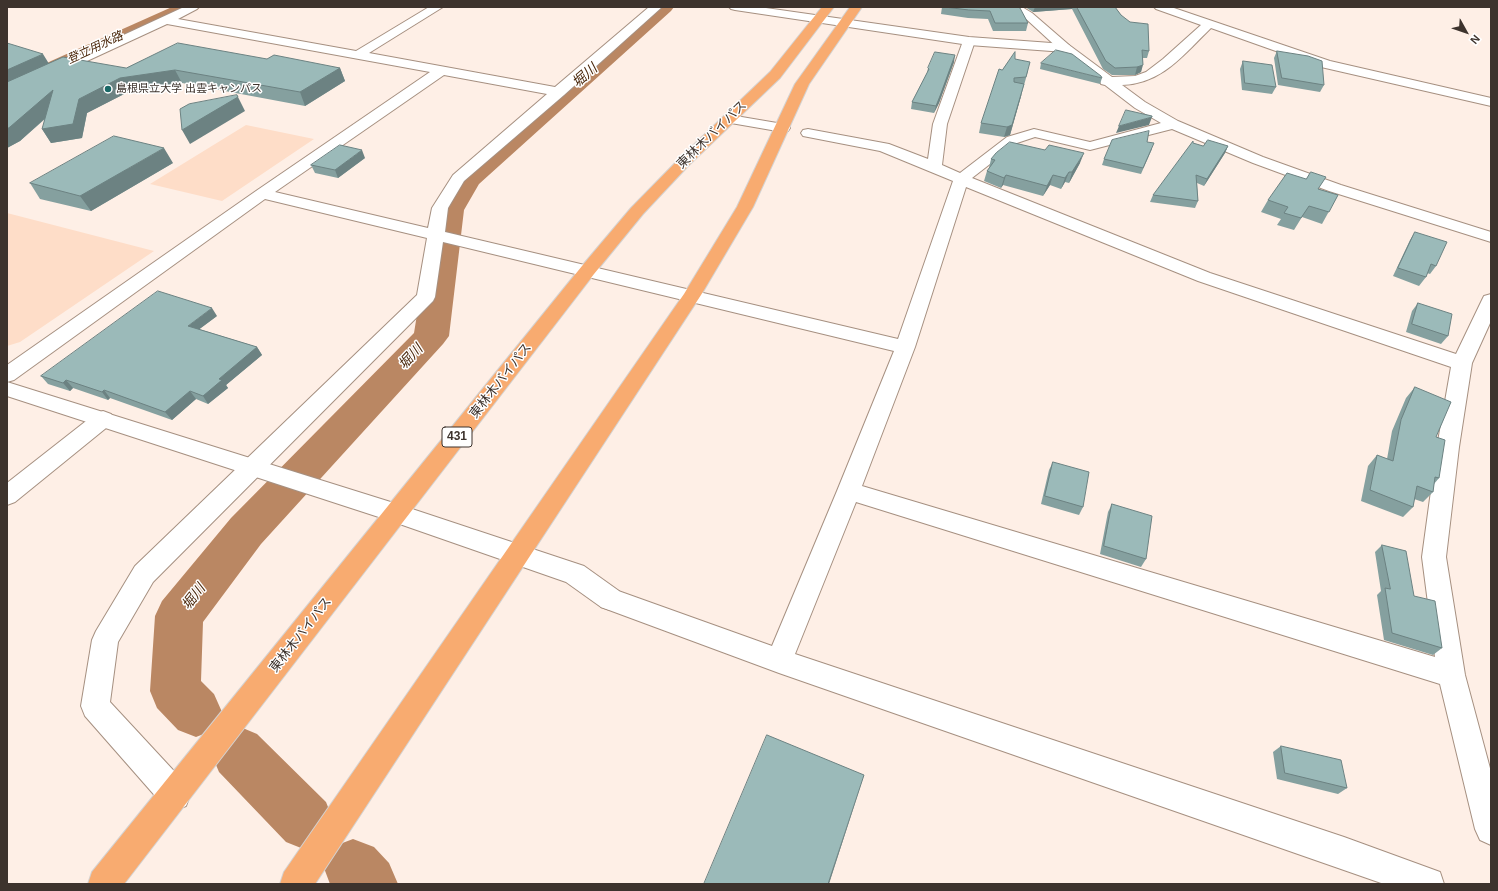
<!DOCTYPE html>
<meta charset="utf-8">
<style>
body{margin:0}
#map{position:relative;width:1498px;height:891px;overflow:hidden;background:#feefe6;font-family:Helvetica,sans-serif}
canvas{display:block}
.frame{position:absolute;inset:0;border:8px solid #3d332d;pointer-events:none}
.north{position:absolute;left:1446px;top:12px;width:40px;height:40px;-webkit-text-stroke:3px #fff;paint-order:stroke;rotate:130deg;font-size:11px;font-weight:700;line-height:16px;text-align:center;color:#3d332d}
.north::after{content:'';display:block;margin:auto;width:14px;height:18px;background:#3d332d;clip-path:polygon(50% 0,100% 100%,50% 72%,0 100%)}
</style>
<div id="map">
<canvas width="1498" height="891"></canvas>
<div class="frame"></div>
<div class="north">N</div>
</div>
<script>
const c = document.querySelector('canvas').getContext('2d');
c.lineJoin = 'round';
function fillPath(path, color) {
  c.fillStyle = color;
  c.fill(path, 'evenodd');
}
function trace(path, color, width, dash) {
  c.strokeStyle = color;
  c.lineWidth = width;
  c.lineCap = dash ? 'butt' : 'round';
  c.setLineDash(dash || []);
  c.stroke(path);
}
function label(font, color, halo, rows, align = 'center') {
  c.font = font + ' Helvetica,"Noto Sans JP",sans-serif';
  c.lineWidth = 3;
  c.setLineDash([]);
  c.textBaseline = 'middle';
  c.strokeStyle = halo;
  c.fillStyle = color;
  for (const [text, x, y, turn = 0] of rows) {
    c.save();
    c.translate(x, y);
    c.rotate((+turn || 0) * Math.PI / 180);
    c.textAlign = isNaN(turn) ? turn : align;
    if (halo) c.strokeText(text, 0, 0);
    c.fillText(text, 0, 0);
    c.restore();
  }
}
const green = new Path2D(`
 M246 125 314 139 222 201 150 184Z
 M7 213 154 251 20 342 7 346Z`);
const canal = new Path2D(`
 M172 7H188L186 10 7 93V84L51 61Z`);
const river = new Path2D(`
 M652 7H674L671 11 479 184 464 210 449 336 443 344 261 544 203 622 201 681 214 694 222 712 214 730 196 737 178 730 157 708 150 691 155 616 162 601 231 518 414 333 434 210 458 173Z
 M238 726 257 734 326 802 334 822 326 842 306 850 286 842 219 772 211 753 219 734Z
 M353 839 374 847 389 863 398 884H330L324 868 332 847Z`);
const minor = new Path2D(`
 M184 7H199L197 9 178 19 356 51 429 7H443L369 53 555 87 649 7H662L564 95 464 181 448 208 445 232 898 339 953 181 880 151 803 136 801 133 803 130 808 129 889 144 928 159 933 124 963 41 965 38H973L975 41 947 124 942 165 960 173 1007 137 1034 129 1090 142 1161 123 1135 108 1105 85 1101 84 1100 81 1061 51 1024 17 1007 7H1022L1032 13 1069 45 1112 77 1135 76 1146 72 1163 59 1201 25 1156 9 1154 7H1171L1330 61 1491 98V106L1321 67 1211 28C1184 54 1162 84 1122 85L1145 102 1178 121 1263 157 1341 185 1491 232V242L1329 191 1253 163 1172 129 1090 150 1035 137 1017 143 972 178 1210 273 1456 354 1482 300 1484 296 1491 294V321L1472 363 1459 447 1446 557 1465 675 1491 772V845L1480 840 1475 829 1440 684 856 502 795 654 1344 837 1440 872 1444 884H1384L779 673 601 607 597 599 601 591 610 588 772 646 837 491 894 351 443 242 435 297 433 301 153 582 118 642 110 702 186 784 190 795 186 806 175 810 164 806 85 716 81 706 92 640 96 631 135 566 417 295 427 238 265 199 14 380 7 382V365L256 191 430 72 167 24 7 98V89ZM444 75 547 94 453 175 432 208 428 228 275 192ZM966 187 1198 281 1451 367 1437 447 1422 557 1435 657 862 486 915 347Z
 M730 115 783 124 788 125 790 128 788 131 783 132 725 122 723 119 725 116Z
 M103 411 111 414 114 419 111 424 15 502 7 505V483L95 414Z`);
const tertiary = new Path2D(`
 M729 7H759L969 37 1065 44 1069 45 1071 48 1069 51 1065 52 969 45 735 10 731 9Z
 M7 382 397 504 584 566 619 591 623 599 619 607 610 610 601 607 566 582 391 521 7 396Z`);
const trunk = new Path2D(`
 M822 7H834L780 78 689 165 643 214 594 274 124 884H88L92 872 582 266 631 208 679 159 770 72Z
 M850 7H862L809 84 753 207 701 295 315 884H280L284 872 684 294 737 207 795 84Z`);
const wall = new Path2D(`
 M942 7H1018L1028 23 1026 31H993L988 19 968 18 941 14Z
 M1025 7H1115L1121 15 1149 51 1147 58H1143L1141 72 1135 75H1112L1103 69 1072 9 1033 12Z
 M7 43 49 63 126 68 267 59 340 68 345 81 305 106 182 83 128 92 87 113 82 138 51 143 42 129 45 119 20 141 7 148Z
 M1277 51 1324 85 1320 92 1278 85 1274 58Z
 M1015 59 1028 71 1010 135 1004 137 979 133 981 123Z
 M1243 61 1276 87 1272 94 1242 90 1240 69Z
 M954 62 939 103 934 113 911 109 912 102 927 73 928 68Z
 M1041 63 1102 78 1100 84 1040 69Z
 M1147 142 1152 149 1141 174 1102 165 1104 159Z
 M1203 146H1228L1225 153 1204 186 1197 183 1198 201 1195 208 1150 202 1153 195Z
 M365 158 338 178 315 173 311 165Z
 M991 159 1080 163 1069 183 1065 182 1061 189 1050 185 1043 196 1003 185 1001 188 984 181 987 171 989 168Z
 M173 163 91 211 40 199 30 183Z
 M1319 189 1338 195 1322 224 1302 217 1294 230 1277 225 1281 219 1261 212 1268 200Z
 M1415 232 1436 266 1430 274 1427 273 1426 277 1419 286 1393 276 1410 240Z
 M1418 303 1448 336 1441 344 1406 332 1412 311Z
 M217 316 199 329 257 347 262 355 226 385 228 388 208 404 196 399 172 420 110 398 108 400 73 388 70 391 48 384 41 376Z
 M1415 387 1436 437 1439 478 1434 484 1433 492 1423 502 1414 499 1413 507 1403 517 1361 501 1368 466 1377 455 1387 459 1392 431 1406 398Z
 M1053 462 1083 507 1079 515 1041 504 1049 470Z
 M1112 504 1146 559 1141 567 1100 554 1108 512Z
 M1382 545 1414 596 1442 648 1433 655 1384 640 1377 595 1381 591 1375 552Z
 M1281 746 1347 788 1338 794 1277 779 1273 752Z`);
const shadedWall = new Path2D(`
 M1035 7H1073L1072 9 1033 12Z
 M43 54 51 67 7 87V70Z
 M955 55 954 62 939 103 934 113 936 106Z
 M1143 65 1141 72 1135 75 1137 67Z
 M340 68 345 81 305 106 300 92Z
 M175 70 182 83 128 92 87 113 82 138 51 143 42 129 79 99 120 78Z
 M53 90 62 103 20 141 7 148V129Z
 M1022 93 1010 135 1004 137 1007 127Z
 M237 95 245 111 190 144 182 130Z
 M1152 117 1149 125 1116 133 1119 126Z
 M1228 146 1225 153 1204 186 1207 179Z
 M164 148 173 163 91 211 80 196Z
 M362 150 365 158 338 178 335 170Z
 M1084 153 1080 163 1069 183 1072 172Z
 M1069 172 1065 182 1061 189 1065 178Z
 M1006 175 1003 185 1001 188 1004 178Z
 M1053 175 1050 185 1043 196 1047 186Z
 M212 308 217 316 193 334 188 326Z
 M257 347 262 355 226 385 228 388 208 404 203 396 219 379Z
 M66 380 73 388 70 391 63 383Z
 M104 390 110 398 108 400 102 392Z
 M190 391 196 399 172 420 165 412Z
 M864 775 829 884H828Z`);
const building = new Path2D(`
 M945 7H1018L1020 8 1028 23H995L990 11 969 10Z
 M1077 7H1115L1121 15 1130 22 1148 24 1149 51 1142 50 1143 65 1137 67 1115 68 1106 61Z
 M7 43 43 54 7 70Z
 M178 43 267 59 274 55 340 68 300 92 175 70 120 78 79 99 73 124 42 129 53 90 10 127 7 129V82L63 57 126 68Z
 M1056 50 1072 54 1101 76 1102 78 1041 63Z
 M1277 51 1308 56 1322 61 1324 85 1282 78Z
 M935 52 955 55 940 96 936 106 912 102 929 69 928 68Z
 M1015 52V59L1030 62 1026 77 1014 78V82L1024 84 1012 125 1007 127 981 123 999 69 1002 70Z
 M1243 61 1272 65 1276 87 1245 83Z
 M237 95 238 97 182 130 180 109 189 104Z
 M1126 110 1152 116V117L1119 126Z
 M1149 131 1147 142 1154 143 1143 168 1104 159 1112 140Z
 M114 136 164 148 80 196 30 183Z
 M1208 140 1228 146 1207 179 1196 175 1198 201 1153 195 1193 141V143L1203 146Z
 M1010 142 1045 150 1049 145 1084 153 1072 172H1069L1065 178 1053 175 1047 186 1006 175 1004 178 987 171 995 160 991 159 996 153Z
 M340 145 362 150 335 170 311 165Z
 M1311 172 1326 177 1318 189 1338 195 1329 212 1309 206 1301 218 1284 213 1288 207 1268 200 1287 173 1306 179Z
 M1415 232 1447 242 1436 266 1431 264 1426 277 1398 268Z
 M158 291 212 308 188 326 257 347 219 379 222 380 203 396 190 391 165 412 104 390 102 392 66 380 63 383 41 376Z
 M1418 303 1452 314 1448 336 1412 324Z
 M1415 387 1451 402 1436 437 1445 440 1439 478 1435 477 1433 492 1417 486 1413 507 1370 490 1377 455 1393 461 1401 420Z
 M1053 462 1089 472 1083 507 1045 496Z
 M1112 504 1152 516 1146 559 1104 546Z
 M1382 545 1406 551 1414 596 1435 601 1442 648 1392 633 1385 588 1390 589Z
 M767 735 864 775 828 884H704Z
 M1281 746 1341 760 1347 788 1285 773Z`);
const markers = [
 [108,89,4,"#1a6867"]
];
const farPoinames = [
 ["島根県立大学 出雲キャンパス",116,89]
];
const farWaternames = [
 ["登立用水路",95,48,-25]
];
const shields = [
 [457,437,30]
];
const shieldNames = [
 ["431",457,437]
];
const streetNames = [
 ["東林木バイパス",712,135,-44],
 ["東林木バイパス",501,381,-52],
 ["東林木バイパス",301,635,-52]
];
const waterNames = [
 ["堀川",585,76,-41],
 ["堀川",411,357,-47],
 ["堀川",194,597,-52]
];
fillPath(green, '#feddc8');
fillPath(canal, '#ba8763');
fillPath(river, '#ba8763');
trace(minor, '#a69081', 2);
trace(tertiary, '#a69081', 2);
trace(trunk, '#d4d2d1', 2);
fillPath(minor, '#fff');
fillPath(tertiary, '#fff');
fillPath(trunk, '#f8ab70');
fillPath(wall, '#85a09f');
fillPath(shadedWall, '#6c8282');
fillPath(building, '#9bbab9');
trace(building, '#6c8282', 1);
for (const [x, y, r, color] of markers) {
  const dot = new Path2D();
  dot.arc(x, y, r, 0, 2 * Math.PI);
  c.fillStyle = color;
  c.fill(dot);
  trace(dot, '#fff', 1.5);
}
label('11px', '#3d332d', '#fff', farPoinames, 'left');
label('italic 12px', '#4b280c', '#fff', farWaternames);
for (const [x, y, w] of shields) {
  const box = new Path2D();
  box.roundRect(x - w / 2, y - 10, w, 20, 3);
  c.fillStyle = '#fff';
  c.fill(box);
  trace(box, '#3d332d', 1);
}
label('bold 12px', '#3d332d', null, shieldNames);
label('13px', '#3d332d', '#fff', streetNames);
label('italic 14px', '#4b280c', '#fff', waterNames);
</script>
